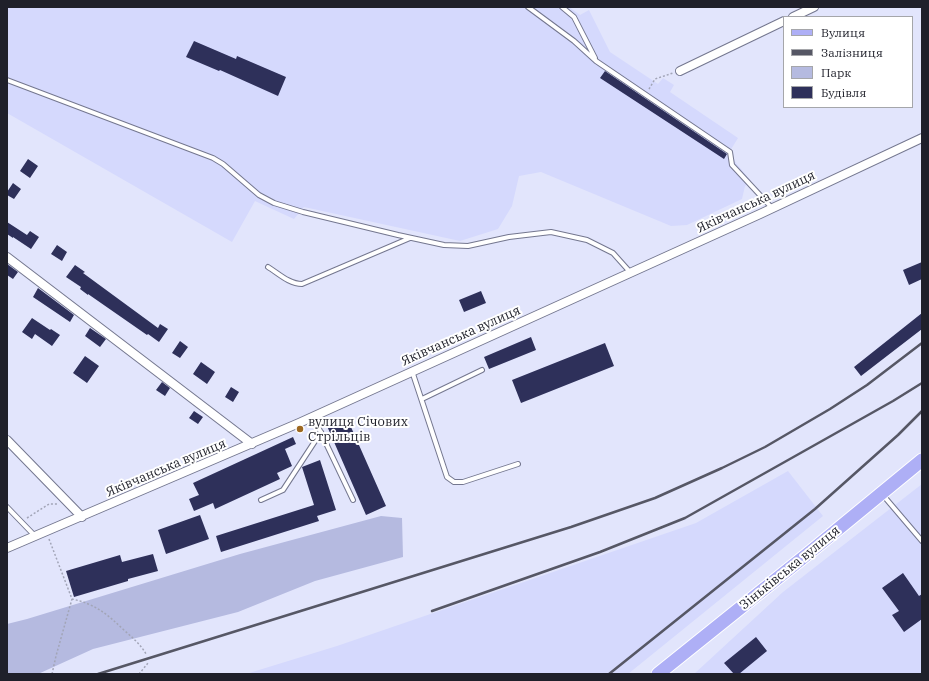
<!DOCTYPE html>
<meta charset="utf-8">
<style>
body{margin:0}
#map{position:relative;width:929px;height:681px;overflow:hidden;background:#e2e5fc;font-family:"IBM Plex Serif",serif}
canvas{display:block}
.frame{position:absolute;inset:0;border:8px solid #1f202a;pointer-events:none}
.legend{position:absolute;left:783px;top:16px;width:130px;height:92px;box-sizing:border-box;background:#fff;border:1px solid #a5a6aa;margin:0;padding:5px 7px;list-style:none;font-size:12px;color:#1f202a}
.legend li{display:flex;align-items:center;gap:8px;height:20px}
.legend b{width:20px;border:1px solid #a5a6aa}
</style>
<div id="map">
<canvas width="929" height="681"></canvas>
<div class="frame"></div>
<ul class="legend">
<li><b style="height:5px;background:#aeaff6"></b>Вулиця</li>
<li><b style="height:5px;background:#565765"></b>Залізниця</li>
<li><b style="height:11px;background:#b5bae0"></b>Парк</li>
<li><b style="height:11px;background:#2e305a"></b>Будівля</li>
</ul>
</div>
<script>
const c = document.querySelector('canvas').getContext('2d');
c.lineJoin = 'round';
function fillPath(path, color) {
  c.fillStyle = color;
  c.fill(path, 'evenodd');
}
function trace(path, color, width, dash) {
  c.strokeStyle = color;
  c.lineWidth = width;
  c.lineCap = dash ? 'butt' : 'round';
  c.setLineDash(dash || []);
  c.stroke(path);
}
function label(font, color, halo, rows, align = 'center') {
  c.font = font + ' "IBM Plex Serif",serif';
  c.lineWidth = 4;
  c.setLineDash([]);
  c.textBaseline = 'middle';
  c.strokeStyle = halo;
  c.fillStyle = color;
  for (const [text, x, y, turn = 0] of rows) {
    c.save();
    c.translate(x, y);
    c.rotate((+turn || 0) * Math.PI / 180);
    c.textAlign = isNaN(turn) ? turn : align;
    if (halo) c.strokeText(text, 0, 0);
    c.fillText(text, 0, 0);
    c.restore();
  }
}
const built = new Path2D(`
 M7 7H569L580 15 589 10 610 52 658 84 663 78 674 85 670 92 738 138 730 151 736 163 751 181 745 186 742 199 687 225 671 226 541 172 519 176 512 206 498 229 460 241 304 207 294 219 255 201 232 242 7 113Z
 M788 471 823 516 628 674H246L337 646 696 523Z
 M922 484V674H694L783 592Z`);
const green = new Path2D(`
 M381 516 402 518 403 557 315 581 238 612 93 649 38 674H7V624L27 619 240 554Z`);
const building = new Path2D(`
 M194 41 236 59 237 56 286 77 278 96 220 70 219 71 186 57Z
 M605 71 727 154 724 159 600 78Z
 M28 159 38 166 30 178 20 171Z
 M13 183 21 189 14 199 7 195V192Z
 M7 222 27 235 30 231 39 237 31 249 13 237V238L7 234Z
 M57 245 67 252 62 261 51 254Z
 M922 262V279L909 285 903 270Z
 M7 264 18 272 13 279 7 275Z
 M75 265 85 272 83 273 158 328 160 324 168 329 159 342 148 334 147 335 88 294V295L80 289 81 287 66 277Z
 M38 288 74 315 70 322 33 297Z
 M481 291 486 303 464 312 459 300Z
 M922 313V329L861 376 854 367Z
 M32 318 50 330 51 329 60 335 52 346 35 334 32 339 22 332Z
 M90 328 106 339 100 347 85 336Z
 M531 337 536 350 489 369 484 357Z
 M180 341 188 347 180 358 172 353Z
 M605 343 614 366 521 403 512 380Z
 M85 356 99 366 87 383 73 373Z
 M201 362 215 372 207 384 193 374Z
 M162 382 170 388 165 396 156 390Z
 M231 387 239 392 233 402 225 397Z
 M194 411 203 417 198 424 189 418Z
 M347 418 386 506 366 515 327 426Z
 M293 437 296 444 285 449 292 466 277 473 280 479 215 509 213 503 194 511 189 499 199 495 193 483Z
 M320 460 336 510 317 516 319 521 221 552 216 536 314 505 302 467Z
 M200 515 209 539 166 554 158 530Z
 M153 554 158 571 128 579V581L74 597 66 571 120 555 122 562Z
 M903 573 919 596 922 594V619L904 632 892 615 899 611 882 588Z
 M756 637 767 651 739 674H734L724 663Z`);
const path = new Path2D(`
 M649 89 655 79 673 73
 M27 518 49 504H57
 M49 539 72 599C96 604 108 615 125 631 133 638 141 645 146 654
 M52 674 56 656 72 599
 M139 674 148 663`);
const lane = new Path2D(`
 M528 7 574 41 596 61 730 152 732 165 772 208
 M562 7 574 17 595 58
 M7 80 213 158 223 164 259 195 274 203 303 212 398 235 444 245 468 246 509 237 551 232 587 240 613 253 630 272
 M268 267C278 273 289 284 302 284L410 238
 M412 371 447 477 454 482H463L518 464
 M422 399 482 370
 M313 416 353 500
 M882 494 922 541
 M261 500 283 490 321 432
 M7 507 35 536`);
const street = new Path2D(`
 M793 17 814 7
 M680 71 784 21
 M7 257 252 444
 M7 440 82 517
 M7 548 299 423 760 214 922 138`);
const primary = new Path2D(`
 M658 674 810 552 922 460`);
const rail = new Path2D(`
 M432 611 600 552 685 518 893 401 922 383
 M98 674 571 527 655 498 722 468 765 447 830 409 867 385 922 343
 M609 674 815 509 898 435 922 411`);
const markers = [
 [300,429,4,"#9d6820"]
];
const streetNames = [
 ["Яківчанська вулиця",756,202,-25],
 ["Яківчанська вулиця",461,336,-24],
 ["Яківчанська вулиця",166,468,-23],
 ["Зіньківська вулиця",790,568,-39]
];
const poiNames = [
 ["вулиця Січових",308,422],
 ["Стрільців",308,437]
];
fillPath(built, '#d5d9fd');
fillPath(green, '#b5bae0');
fillPath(building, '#2e305a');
trace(lane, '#74778f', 6);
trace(street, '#74778f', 10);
trace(primary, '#fff', 15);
trace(path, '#a2a5b7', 1.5, [2, 2]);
trace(lane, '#fff', 4);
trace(street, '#fff', 8);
trace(primary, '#aeaff6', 13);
trace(rail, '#565765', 2.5);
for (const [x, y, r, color] of markers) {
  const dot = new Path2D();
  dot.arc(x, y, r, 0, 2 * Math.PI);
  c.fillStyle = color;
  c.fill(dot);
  trace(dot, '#fff', 1.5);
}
label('13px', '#1f202a', '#fff', streetNames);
label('13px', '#1f202a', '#fff', poiNames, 'left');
</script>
